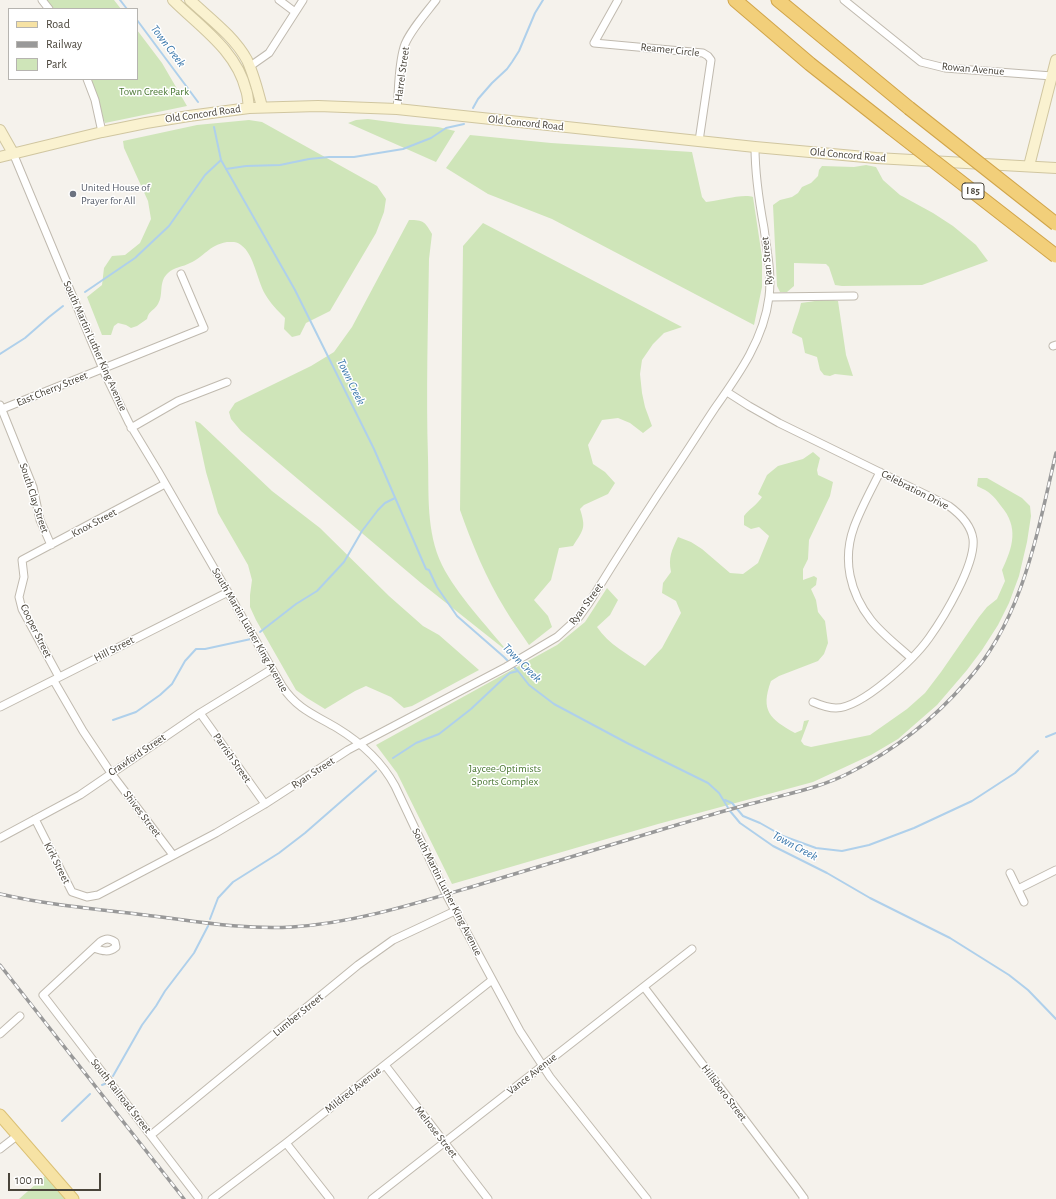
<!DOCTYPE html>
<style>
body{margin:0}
#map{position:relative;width:1056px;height:1199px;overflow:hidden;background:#f5f2ec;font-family:"Alegreya Sans",sans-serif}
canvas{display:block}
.legend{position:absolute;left:8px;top:8px;width:130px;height:72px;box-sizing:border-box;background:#fff;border:1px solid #b6b4b0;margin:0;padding:5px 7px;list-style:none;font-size:12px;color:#49443a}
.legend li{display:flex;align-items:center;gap:8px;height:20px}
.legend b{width:20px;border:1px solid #b6b4b0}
.scale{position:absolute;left:8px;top:1173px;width:93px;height:18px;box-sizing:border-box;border:2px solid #49443a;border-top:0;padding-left:5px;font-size:12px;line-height:14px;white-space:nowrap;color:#49443a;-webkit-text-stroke:3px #fff;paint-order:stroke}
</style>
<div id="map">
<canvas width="1056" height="1199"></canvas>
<ul class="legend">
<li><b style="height:5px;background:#f6e2a4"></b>Road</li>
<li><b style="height:5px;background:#999"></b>Railway</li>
<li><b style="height:11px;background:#cfe5b9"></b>Park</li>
</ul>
<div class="scale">100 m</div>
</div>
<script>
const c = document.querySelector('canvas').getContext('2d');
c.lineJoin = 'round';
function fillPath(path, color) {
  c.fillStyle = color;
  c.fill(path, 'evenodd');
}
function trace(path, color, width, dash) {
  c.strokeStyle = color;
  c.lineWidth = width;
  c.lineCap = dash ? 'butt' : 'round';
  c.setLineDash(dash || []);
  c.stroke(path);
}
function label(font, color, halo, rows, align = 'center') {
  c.font = font + ' "Alegreya Sans",sans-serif';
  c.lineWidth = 3;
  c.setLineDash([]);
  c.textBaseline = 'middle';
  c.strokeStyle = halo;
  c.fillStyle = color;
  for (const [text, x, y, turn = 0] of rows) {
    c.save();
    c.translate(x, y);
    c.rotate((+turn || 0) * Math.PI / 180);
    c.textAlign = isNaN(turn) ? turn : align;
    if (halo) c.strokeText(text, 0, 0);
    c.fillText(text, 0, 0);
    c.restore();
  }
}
const green = new Path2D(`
 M42 0H114L121 9H49Z
 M137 30 162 63 187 106 105 123 88 79H137Z
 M368 119 405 124 438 127 455 131 436 162 348 123 356 120Z
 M249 120 262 122 377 186 386 199 384 212 376 233 330 311 306 323 300 335 292 337 284 329 285 318C278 311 270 303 265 294 257 280 254 254 241 245 237 241 231 242 227 242 207 246 206 256 190 263 183 267 174 267 168 273 158 282 164 294 158 304 154 311 149 310 147 319L137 326 131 328 126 325 118 323 114 326 111 335H102L87 297 102 285 104 268 112 256 125 255 140 243 151 219 148 201 124 148 123 141 197 125Z
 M470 135 551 143 692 152 702 197 706 202C718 201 744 193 753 197L762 257V287L754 325 552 219 488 194 446 168Z
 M866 165 876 167 883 180 892 188 900 195 933 213 953 226 976 245 988 261 922 285 842 286 835 285 829 267 826 264 794 263V286L787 292H780L777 286 773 205 780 200 792 197 798 193 802 187 811 183 818 176 819 170 822 166 854 167Z
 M409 220C424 220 425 222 432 234L429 259C428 325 426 392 428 458 429 495 426 531 442 565 457 595 487 626 508 652L421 583 241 431 231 419 229 412 235 403 311 366 334 352 352 327Z
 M483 223 682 327 664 333 653 344 642 360 640 374 642 393 645 407 652 426 643 433 630 423 618 418 602 420 588 445 593 464 605 472 615 483 608 494 584 505 580 509C586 528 584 529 573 546L559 548 551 580 534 600 548 616 552 627 529 645C521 633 512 621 505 609 486 578 472 544 460 510L463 246Z
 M829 299 838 301 846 355 853 376 835 374 830 376 824 375 820 370 817 357 805 353 802 338 792 333C794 323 799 314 801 303Z
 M195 421 200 423 272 491 320 528 389 596 423 626 439 635 479 670 412 706 404 708 391 697 366 686 355 691 325 709 307 698 296 690 256 620 250 607V595L252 580 248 565 218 513 206 472Z
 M813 452 820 458 817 470 818 475 833 482 830 496 809 540 808 559 803 569V580L814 576 817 578 816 585 811 589 816 600 818 612 825 621 826 628 828 643 824 654 818 661 779 676 771 681C760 711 770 719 795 733L802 730 804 721 809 720 801 741 804 745 811 747 870 735 907 709 925 693 941 672 979 617 987 607 997 599 1005 581 1002 570C1013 547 1019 527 1001 506 993 495 990 492 977 486L978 478H987L1022 498 1030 506 1031 516 1027 542 1019 576 1009 603 998 625 982 650 967 670 937 705 898 739 871 755 813 782 658 824 452 884 397 773 376 745 557 645 585 622 607 588 618 600 610 615 597 627C608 644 629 655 645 666L662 648 681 613 676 601 662 593 663 583 671 572C668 557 672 550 678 537L691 542 702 549 730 573 743 574 758 563 769 536 759 527 751 529 744 525V516C749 509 757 505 762 497L758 494 767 475 778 466 803 459Z
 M45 1176 65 1199H19Z`);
const stream = new Path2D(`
 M120 0 127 9
 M137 20 198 102
 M473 108 478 99 492 83 507 69 512 62 519 51 535 13 543 0
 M214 127 221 160 295 290 374 449 426 569 429 570 437 587 457 616 504 657 518 671 529 685 554 704 627 743 708 783 719 793 730 811 740 823 773 846 827 873 870 898 950 938 1009 975 1028 990 1056 1019
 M226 169 246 166 280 165 309 159 329 157H354L403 149 431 138 446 128 464 124
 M85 292 135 258 169 226 205 175 221 160
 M0 354 25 338 49 317 63 306
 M260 632 296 604 317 591 344 562 362 531 378 510 385 503 395 498
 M113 720 136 712 160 695 172 684 185 661 196 649H205L251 639
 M1046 737 1056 733
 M393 758 416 743 439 734 471 709 504 678 510 673 518 671
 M725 800 732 803 743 816 760 823 783 836 816 848 842 851 869 845 914 828 972 801 1015 773 1038 751
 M210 919 218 898 233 882 279 853 305 833 376 771
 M113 1076 142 1025 156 1006 165 991 194 953 208 926
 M102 1085 107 1083
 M62 1121 90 1094`);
const street = new Path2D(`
 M42 0 49 9
 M279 0 295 12
 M618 0 594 43 703 53 708 56 711 60 699 141
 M844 0 921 62 945 68 1052 76
 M249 67 269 53 303 0
 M87 79 95 100 102 132
 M397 109C399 89 398 67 404 47 408 33 427 12 436 0
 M13 153 105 374 129 423 158 471 282 686C297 709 315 715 337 728 360 742 382 762 395 786L446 894 520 1031 550 1077 647 1199
 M769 297 854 296
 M1053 346 1056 345
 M727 392 749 406 779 423 949 506C960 514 971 525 973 539 976 564 944 617 929 638 914 659 862 708 836 708 828 708 820 705 813 702
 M0 405 33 487 40 520 51 545
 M2 409 204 328 181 274
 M131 428 178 401 227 382
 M880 472C871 490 861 508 854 527 842 560 850 593 871 620 882 634 898 646 911 658
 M59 677 22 609 19 597 24 577 22 560 165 484
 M54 681 83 731 111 773 173 855
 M0 707 228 592
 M200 713 265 804
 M35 819 72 892 87 897 98 895 216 833 265 804 348 750 506 667 557 637 579 617 589 603C618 556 648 509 679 463 691 445 703 426 715 408 739 374 764 339 769 297 772 274 767 251 764 228 759 201 755 174 755 147
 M0 838 80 795 200 713 272 669
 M1010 873 1024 902
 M1018 889 1056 870
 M94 948C102 951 109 953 116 947L115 942C109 938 106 938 100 942L43 995 198 1197
 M644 987 796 1187 804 1198 803 1199
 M0 1034 20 1016
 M385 1065 488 1199
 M151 1135 358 965 393 940 455 911
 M286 1143 330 1199
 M0 1149 18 1135
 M212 1199 286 1143 492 980
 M372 1199 692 949`);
const secondary = new Path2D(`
 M173 0C200 27 236 50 246 90 248 95 248 102 249 108
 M190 0C209 18 234 36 247 60 254 75 258 91 262 107
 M0 130 13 153
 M0 157 102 132 146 123 189 116 249 108 318 106 397 109 755 147 876 158 1056 168
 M1029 166 1056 60`);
const primary = new Path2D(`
 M0 1115 73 1199`);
const highway = new Path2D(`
 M735 0 810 64 890 127
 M778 0 909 108`);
const rail = new Path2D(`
 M0 894C47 905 97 909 145 915 194 921 243 930 292 927 355 923 417 903 478 885 545 865 613 844 680 824 705 817 729 809 754 803 786 794 821 788 851 772 894 750 934 719 966 682 1023 619 1037 534 1056 453
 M0 965 184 1199`);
const highwayBridge = new Path2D(`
 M909 108 1056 224
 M890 127 1056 256`);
const markers = [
 [73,194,4,"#6b7280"]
];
const shields = [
 [973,191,22]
];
const shieldNames = [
 ["I 85",973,191]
];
const streetNames = [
 ["Reamer Circle",670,50,6],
 ["Rowan Avenue",973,69,5],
 ["Harrel Street",402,74,-82],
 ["Old Concord Road",203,114,-8],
 ["Old Concord Road",526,123,6],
 ["Old Concord Road",848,155,5],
 ["Ryan Street",767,261,-95],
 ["South Martin Luther King Avenue",95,346,66],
 ["East Cherry Street",52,389,-22],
 ["Celebration Drive",915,490,27],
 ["South Clay Street",34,498,72],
 ["Knox Street",94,523,-28],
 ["Ryan Street",586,604,-53],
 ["South Martin Luther King Avenue",250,630,60],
 ["Cooper Street",36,631,64],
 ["Hill Street",114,649,-27],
 ["Crawford Street",137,755,-34],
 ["Parrish Street",232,758,55],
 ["Ryan Street",313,773,-33],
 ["Shives Street",142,814,53],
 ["Kirk Street",57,863,63],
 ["South Martin Luther King Avenue",447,892,63],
 ["Lumber Street",298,1015,-39],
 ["Vance Avenue",532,1074,-38],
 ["Mildred Avenue",353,1090,-38],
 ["Hillsboro Street",724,1093,53],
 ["South Railroad Street",121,1096,52],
 ["Melrose Street",436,1132,52]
];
const parkNames = [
 ["Town Creek Park",154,92],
 ["Jaycee-Optimists",505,769],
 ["Sports Complex",505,782]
];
const worshipNames = [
 ["United House of",81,188],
 ["Prayer for All",81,201]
];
const waterNames = [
 ["Town Creek",168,46,53],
 ["Town Creek",351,382,64],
 ["Town Creek",522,663,45],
 ["Town Creek",795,846,28]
];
fillPath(green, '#cfe5b9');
trace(stream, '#afd0eb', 2);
trace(street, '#c0baaf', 9);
trace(secondary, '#d0c6a0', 12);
trace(primary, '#dbc074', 13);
trace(highway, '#d1a54a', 15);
trace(street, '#fff', 7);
trace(secondary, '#faf2d0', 10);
trace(primary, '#f6e2a4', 11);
trace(highway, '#f2cf7a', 13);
trace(rail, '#999', 3.5);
trace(rail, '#fff', 2, [6]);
trace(highwayBridge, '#d1a54a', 15, []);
trace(highwayBridge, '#f2cf7a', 13);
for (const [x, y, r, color] of markers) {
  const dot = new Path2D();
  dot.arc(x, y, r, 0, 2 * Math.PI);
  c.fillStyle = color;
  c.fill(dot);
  trace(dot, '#fff', 1.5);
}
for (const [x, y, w] of shields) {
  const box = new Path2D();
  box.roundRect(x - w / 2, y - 8, w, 16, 3);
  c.fillStyle = '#fff';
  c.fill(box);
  trace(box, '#49443a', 1);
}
label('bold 10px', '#49443a', null, shieldNames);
label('11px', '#49443a', '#fff', streetNames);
label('11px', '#487631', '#fff', parkNames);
label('11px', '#5b616d', '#fff', worshipNames, 'left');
label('italic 12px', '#3b78ac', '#fff', waterNames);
</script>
